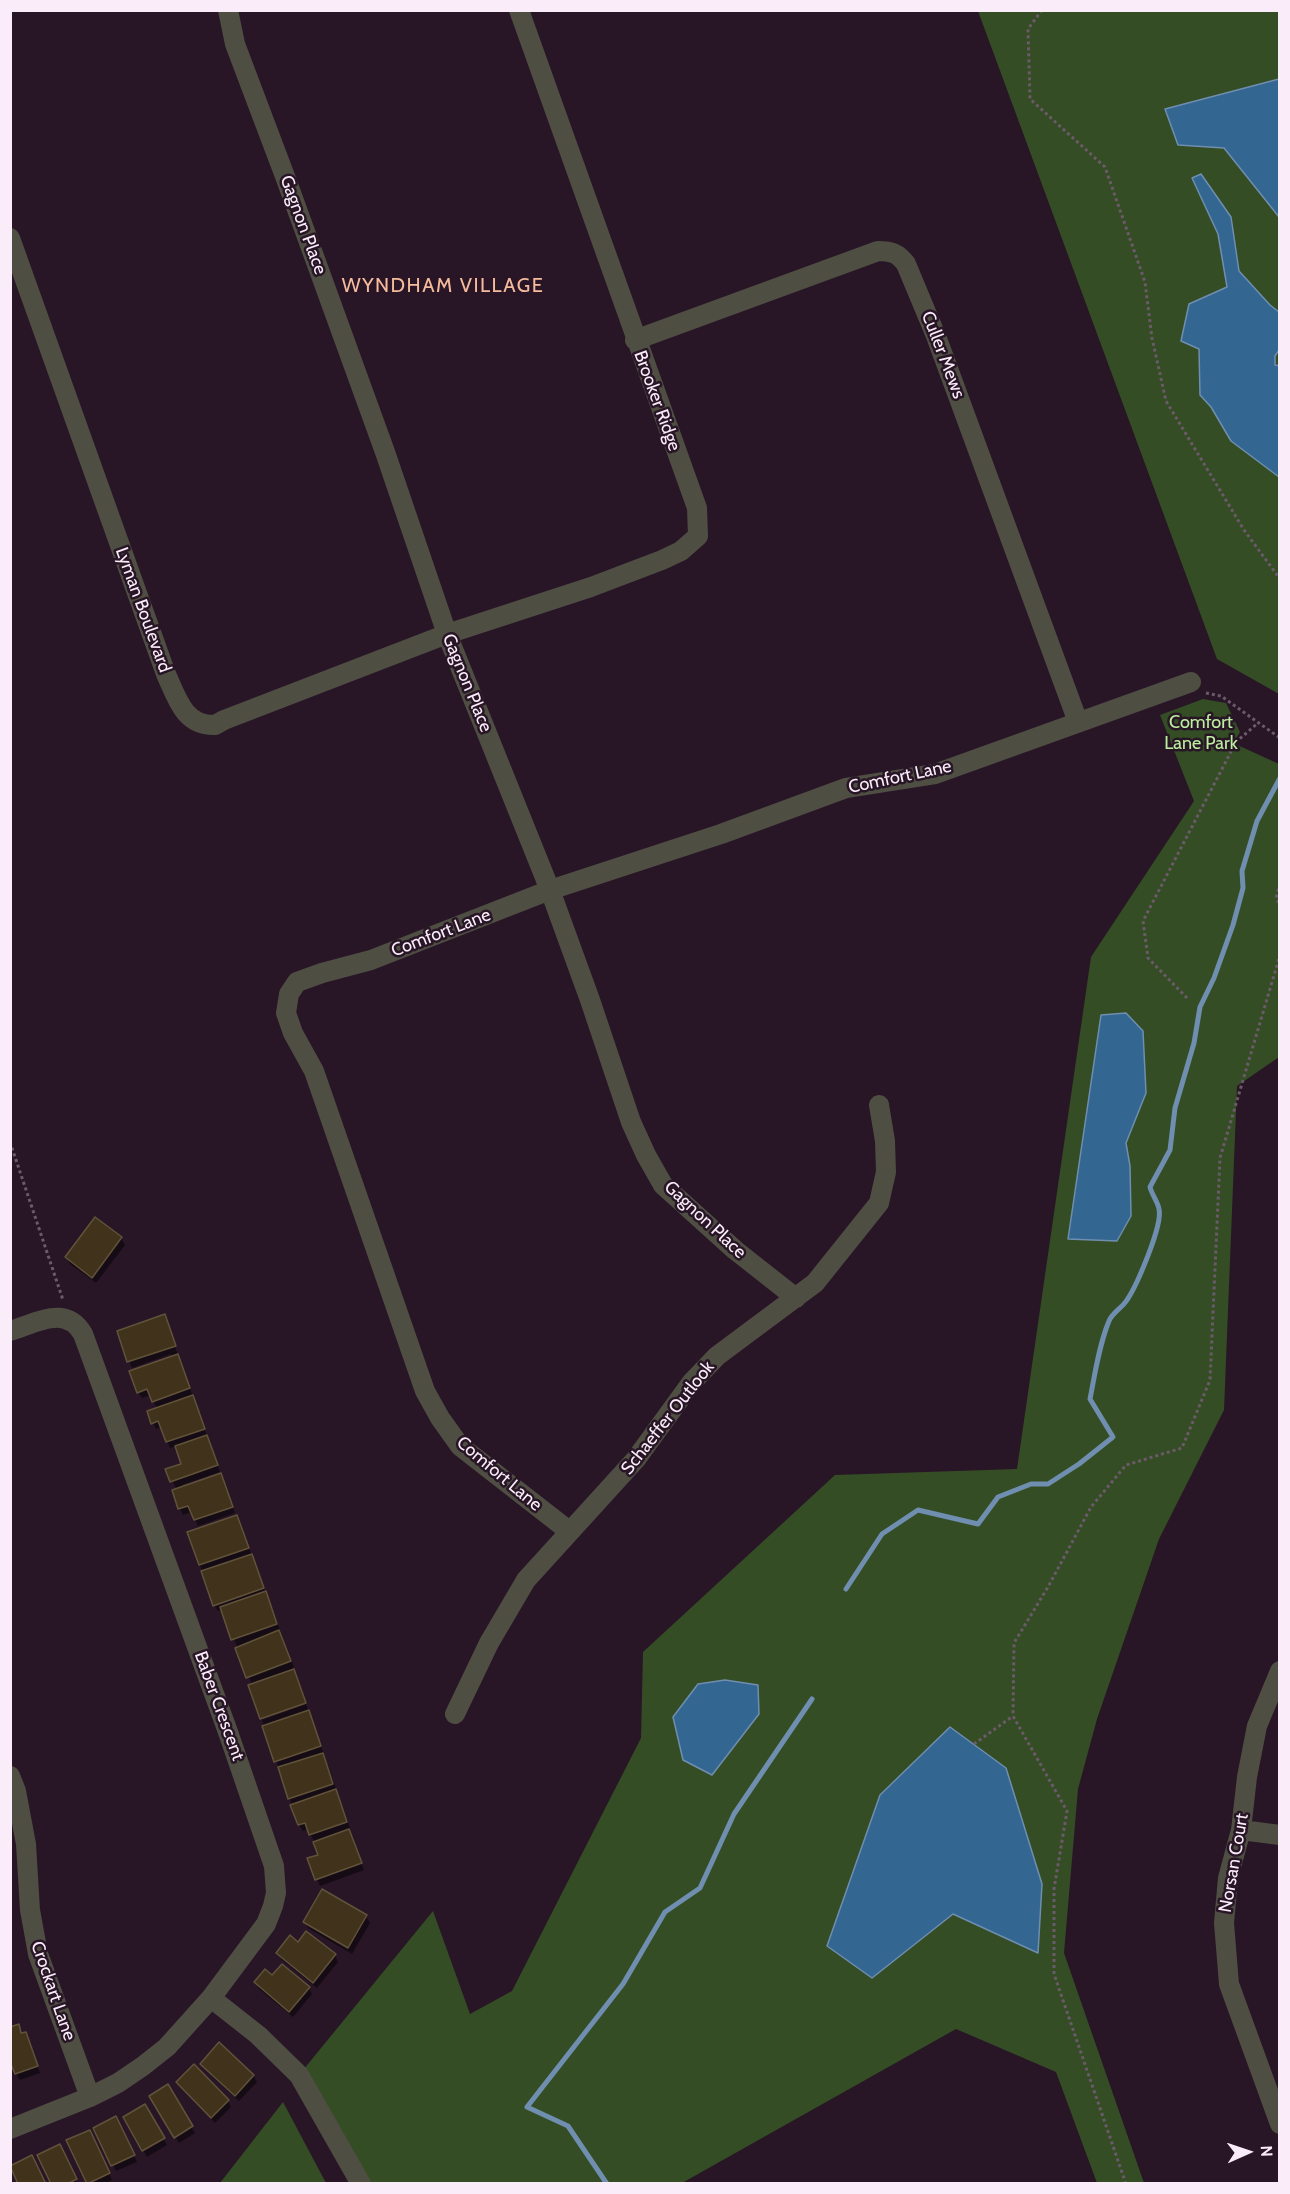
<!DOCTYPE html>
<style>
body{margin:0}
#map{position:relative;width:1290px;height:2194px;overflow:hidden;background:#281627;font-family:Cabin,sans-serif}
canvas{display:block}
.frame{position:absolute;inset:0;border:12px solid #faecf8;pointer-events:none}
.north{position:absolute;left:1218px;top:2122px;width:60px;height:60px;-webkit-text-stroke:4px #281627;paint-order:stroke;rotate:87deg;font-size:16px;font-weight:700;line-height:24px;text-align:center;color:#faecf8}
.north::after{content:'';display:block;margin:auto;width:21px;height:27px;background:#faecf8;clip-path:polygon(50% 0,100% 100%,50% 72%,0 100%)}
</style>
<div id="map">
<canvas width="1290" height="2194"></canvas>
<div class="frame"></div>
<div class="north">N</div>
</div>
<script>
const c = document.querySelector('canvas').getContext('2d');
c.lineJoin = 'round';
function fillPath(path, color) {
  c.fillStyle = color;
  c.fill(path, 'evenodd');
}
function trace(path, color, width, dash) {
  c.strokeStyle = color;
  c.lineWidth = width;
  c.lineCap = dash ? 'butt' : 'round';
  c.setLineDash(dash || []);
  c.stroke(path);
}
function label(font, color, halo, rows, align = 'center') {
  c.font = font + ' Cabin,sans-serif';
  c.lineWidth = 5;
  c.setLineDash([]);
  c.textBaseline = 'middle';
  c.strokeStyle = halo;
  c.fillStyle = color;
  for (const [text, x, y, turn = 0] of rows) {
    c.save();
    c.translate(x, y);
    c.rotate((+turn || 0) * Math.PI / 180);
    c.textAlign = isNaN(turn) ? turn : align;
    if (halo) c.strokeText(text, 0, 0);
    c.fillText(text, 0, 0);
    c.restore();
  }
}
const green = new Path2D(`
 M978 11H1279V694L1217 659Z
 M1203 699 1226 703 1240 732 1233 743 1279 764V1057L1237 1086 1224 1410 1159 1539 1097 1719 1078 1789 1064 1953 1144 2183H1097L1056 2072 956 2029 682 2183H368L299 2075 433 1911 470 2014 512 1991 641 1738 643 1652 835 1475 1017 1469 1091 957 1194 801 1160 715Z
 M283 2102 326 2183H219H220Z`);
const water = new Path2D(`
 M1279 79H1280L1279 217 1224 148 1178 145 1165 109Z
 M1201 174 1231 217 1239 271 1270 305 1279 312V350L1275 356V365L1280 366 1279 477 1231 441 1211 407 1200 395 1199 349 1181 341 1189 304 1227 287 1218 234 1192 178Z
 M1126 1013 1143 1031 1146 1093 1126 1143 1130 1166 1131 1216 1117 1241 1068 1239 1101 1015Z
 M725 1680 758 1685 759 1714 712 1775 683 1760 673 1717 698 1684Z
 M950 1727 1006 1768 1042 1884 1038 1953 953 1914 872 1978 827 1946 880 1795Z`);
const shadow = new Path2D(`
 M121 1238 125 1245 96 1283 70 1264 67 1257Z
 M164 1316 220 1472 182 1485 183 1488 220 1475 235 1513 198 1526 192 1512 183 1515 180 1509 174 1491 177 1490 167 1470 183 1464 176 1446 170 1448 162 1427 156 1429 153 1423 157 1409 151 1395 142 1398 138 1392 172 1357 171 1354 132 1368 118 1332Z
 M237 1516 294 1667 292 1668 297 1677 252 1685 223 1610 218 1611 214 1605 200 1565Z
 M306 1704 350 1828 347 1829 364 1870 320 1886 309 1859 320 1856 315 1843 308 1829 303 1831 299 1825 262 1720Z
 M323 1891 366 1916 370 1923 352 1954 308 1928 305 1922Z
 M298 1944 335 1955 338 1962 317 1988 281 1959 278 1953Z
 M272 1977 309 1988 312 1994 293 2017 259 1989 256 1982Z
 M18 2026 22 2035 25 2034 29 2040 40 2073 20 2080 16 2073Z
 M202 2064 253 2075 257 2082 239 2101 205 2070Z
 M178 2082 228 2101 231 2107 215 2123Z
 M167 2086 195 2133 179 2143 151 2096Z
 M145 2106 167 2145 147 2157 125 2118Z
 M119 2125 137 2162 116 2171 95 2128Z
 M92 2138 112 2180 105 2184H88L68 2141Z
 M63 2152 78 2184H52Z`);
const stream = new Path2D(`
 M846 1589 882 1534 918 1510 978 1524 998 1497 1031 1484H1048L1079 1464 1113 1437 1090 1399C1095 1374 1099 1345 1109 1321 1112 1313 1122 1308 1127 1300 1137 1285 1163 1225 1159 1209 1158 1202 1152 1195 1150 1187L1170 1150 1175 1108 1194 1043 1200 1007 1214 978 1233 925 1243 888 1242 871 1257 821 1280 778
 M607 2184 568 2126 527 2107 623 1984 665 1912 700 1888 734 1814 812 1699`);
const building = new Path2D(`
 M95 1217 122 1237 92 1278 65 1257Z
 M165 1314 176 1346 127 1362 117 1331Z
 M178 1354 190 1388 152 1402 147 1389 137 1393 129 1371Z
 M193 1395 205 1429 166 1442 158 1421 151 1424 147 1411Z
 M207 1435 218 1465 170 1482 165 1469 181 1464 175 1446Z
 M221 1473 233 1507 194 1520 188 1506 178 1509 172 1490Z
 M237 1515 249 1548 199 1565 187 1532Z
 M252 1554 264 1588 213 1606 201 1571Z
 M266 1591 277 1624 231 1640 220 1607Z
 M279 1630 291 1661 246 1678 235 1648Z
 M294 1669 306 1703 260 1719 248 1685Z
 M309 1710 321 1746 274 1762 262 1726Z
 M323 1753 333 1784 288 1799 278 1767Z
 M336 1789 347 1822 309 1835 305 1823 298 1825 290 1805Z
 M349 1829 362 1863 315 1880 307 1858 318 1855 313 1842Z
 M322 1889 367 1915 348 1948 303 1922Z
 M306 1931 336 1954 313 1983 276 1953 290 1935 298 1942Z
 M282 1964 310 1987 289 2012 254 1982 265 1969 272 1975Z
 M19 2024 21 2033 26 2032 38 2066 15 2074 10 2062V2027Z
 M219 2042 254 2075 235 2096 200 2064Z
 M194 2064 229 2100 211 2118 176 2082Z
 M168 2084 193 2126 174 2138 149 2096Z
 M145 2104 165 2138 142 2151 123 2117Z
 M116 2116 135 2155 111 2166 93 2128Z
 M90 2130 110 2173 87 2184 66 2140Z
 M60 2144 77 2179 67 2184H51L37 2155Z
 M32 2155 46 2184H18L10 2166Z`);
const path = new Path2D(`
 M1042 10 1028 29 1030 99 1105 167 1145 282 1152 338 1166 401 1244 530 1280 579
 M1206 693 1221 696 1280 738
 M1280 883 1276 898 1280 904
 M1187 998 1148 958 1143 921 1236 742 1258 723
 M10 1142 63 1300
 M974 1744 1013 1716
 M1126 2184 1054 1974V1889L1067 1811 1013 1716 1014 1643 1048 1587 1091 1507 1126 1465 1182 1448 1210 1380 1220 1158 1280 955`);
const street = new Path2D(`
 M228 10 235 44 286 179 385 452 447 634 550 890 590 1000 631 1122 646 1155 663 1185 735 1250 796 1298
 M10 238 166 674C177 698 184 726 215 725L224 720 447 634 591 587 662 560 681 551 698 536 697 508 519 10
 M635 340 878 251C891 251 898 253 906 264L936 336 1078 722
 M10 1331C36 1323 66 1304 83 1334L228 1732 274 1866 276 1893 273 1906 266 1924 211 1998 167 2047 143 2066 118 2083 90 2097 10 2129
 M569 1531 460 1446 440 1418 425 1391 314 1071 293 1033 286 1013 289 994 297 982 322 973 371 960 550 890 721 834 846 788 935 774 1191 682
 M1280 1671 1257 1726 1247 1777 1241 1830 1228 1878 1224 1923 1229 1984 1280 2124
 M455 1714 489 1643 526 1580 636 1459 692 1382 717 1356 815 1283 879 1203 886 1172 885 1141 879 1105
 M10 1776 16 1791 26 1844 30 1910 38 1954 90 2097
 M1241 1830 1280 1835
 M211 1998 258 2035 299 2075 361 2184`);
const streetNames = [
 ["Gagnon Place",303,225,70],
 ["Culler Mews",943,355,69],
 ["Brooker Ridge",657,401,70],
 ["Lyman Boulevard",143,610,70],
 ["Gagnon Place",467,683,68],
 ["Comfort Lane",900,777,-12],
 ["Comfort Lane",441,933,-21],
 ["Gagnon Place",705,1220,43],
 ["Schaeffer Outlook",668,1418,-52],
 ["Comfort Lane",499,1474,40],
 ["Baber Crescent",219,1706,70],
 ["Norsan Court",1234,1863,-80],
 ["Crockart Lane",53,1991,71]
];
const parkNames = [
 ["Comfort",1201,723],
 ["Lane Park",1201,744]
];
const neighbourhoodNames = [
 ["WYNDHAM VILLAGE",443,286]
];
fillPath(green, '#344d24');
fillPath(water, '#336691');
trace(water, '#6f8eb0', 1.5);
fillPath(shadow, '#0007');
trace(stream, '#6f8eb0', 5);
fillPath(building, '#40321b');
trace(building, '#61523a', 1.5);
trace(path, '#6b5a69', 3, [3, 3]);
trace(street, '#4f4e43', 20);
label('18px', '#faecf8', '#281627', streetNames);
label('18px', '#bcef9e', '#281627', parkNames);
c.letterSpacing = '1.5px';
label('20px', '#f6bb9c', '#281627', neighbourhoodNames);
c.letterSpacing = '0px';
</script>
